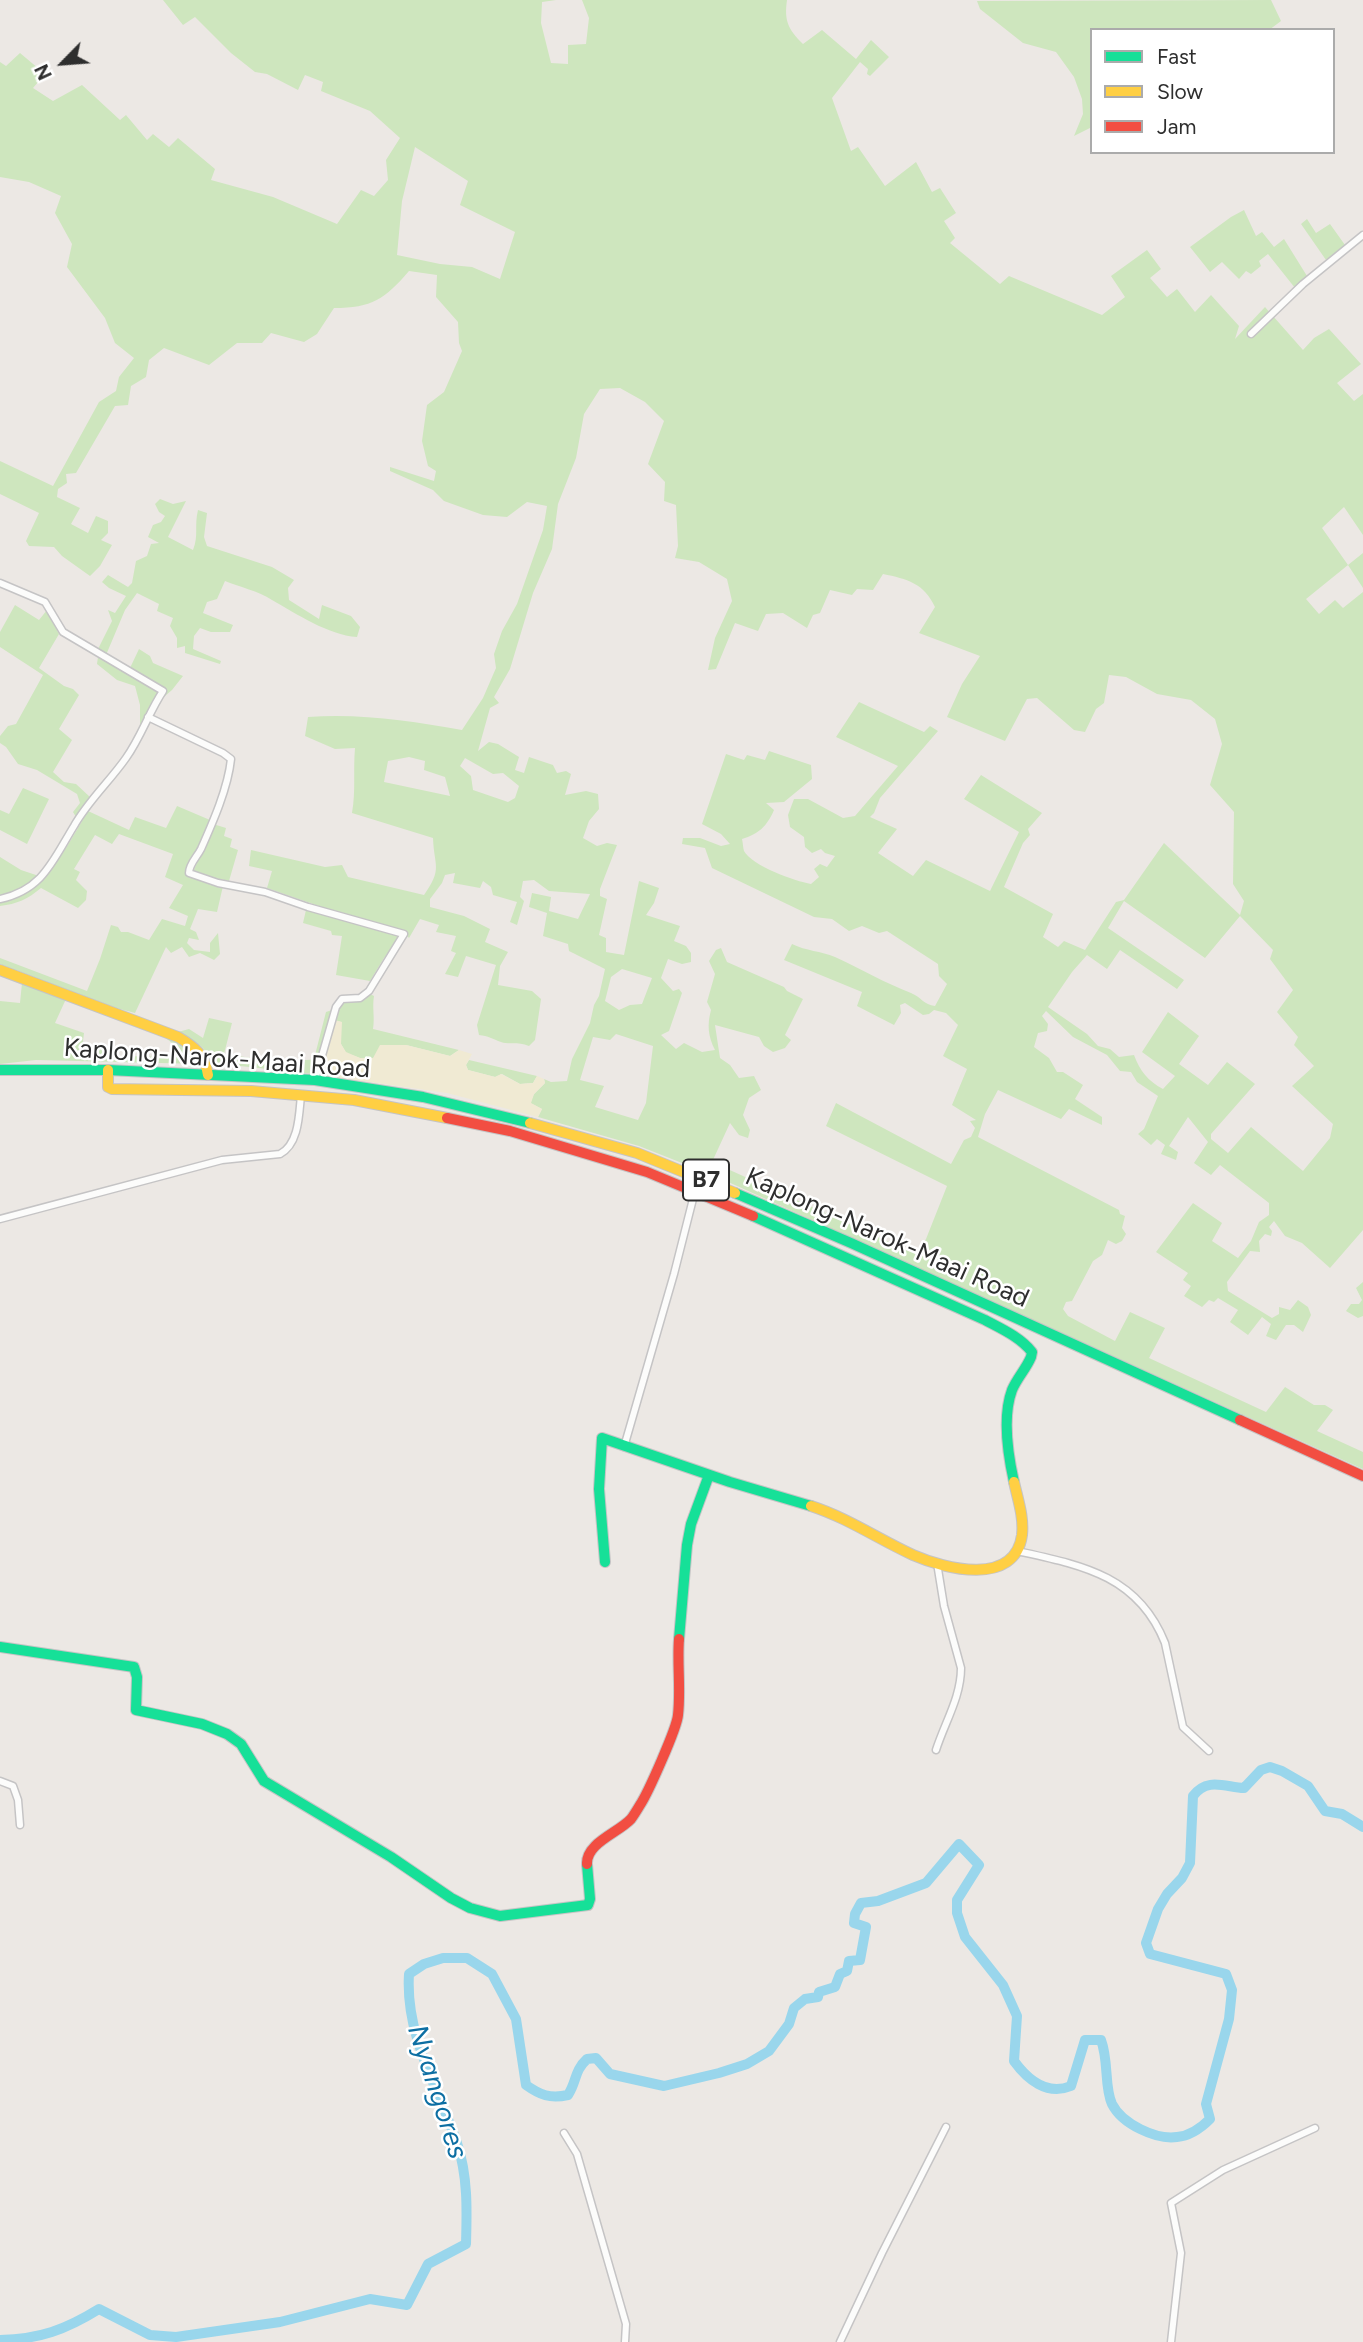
<!DOCTYPE html>
<style>
body{margin:0}
#map{position:relative;width:1363px;height:2342px;overflow:hidden;background:#ece8e4;font-family:Figtree,sans-serif}
canvas{display:block}
.legend{position:absolute;left:1090px;top:28px;width:245px;height:126px;box-sizing:border-box;background:#fff;border:2px solid #ababab;margin:0;padding:9px 12px;list-style:none;font-size:21px;color:#2e2e2e}
.legend li{display:flex;align-items:center;gap:14px;height:35px}
.legend b{width:35px;border:2px solid #ababab}
.north{position:absolute;left:28px;top:28px;width:70px;height:70px;-webkit-text-stroke:5px #fff;paint-order:stroke;rotate:245deg;font-size:19px;font-weight:700;line-height:28px;text-align:center;color:#2e2e2e}
.north::after{content:'';display:block;margin:auto;width:24px;height:32px;background:#2e2e2e;clip-path:polygon(50% 0,100% 100%,50% 72%,0 100%)}
</style>
<div id="map">
<canvas width="1363" height="2342"></canvas>
<ul class="legend">
<li><b style="height:9px;background:#16e098"></b>Fast</li>
<li><b style="height:9px;background:#ffcf43"></b>Slow</li>
<li><b style="height:9px;background:#f24e42"></b>Jam</li>
</ul>
<div class="north">N</div>
</div>
<script>
const c = document.querySelector('canvas').getContext('2d');
c.lineJoin = 'round';
function fillPath(path, color) {
  c.fillStyle = color;
  c.fill(path, 'evenodd');
}
function trace(path, color, width, dash) {
  c.strokeStyle = color;
  c.lineWidth = width;
  c.lineCap = dash ? 'butt' : 'round';
  c.setLineDash(dash || []);
  c.stroke(path);
}
function label(font, color, halo, rows, align = 'center') {
  c.font = font + ' Figtree,sans-serif';
  c.lineWidth = 5;
  c.setLineDash([]);
  c.textBaseline = 'middle';
  c.strokeStyle = halo;
  c.fillStyle = color;
  for (const [text, x, y, turn = 0] of rows) {
    c.save();
    c.translate(x, y);
    c.rotate((+turn || 0) * Math.PI / 180);
    c.textAlign = isNaN(turn) ? turn : align;
    if (halo) c.strokeText(text, 0, 0);
    c.fillText(text, 0, 0);
    c.restore();
  }
}
const green = new Path2D(`
 M163 0H556L542 2 541 23 551 63 568 64V45L586 44 589 18 582 0H787C784 21 788 29 803 44L822 30 856 59 871 40 889 57 870 76 867 74 868 69 860 62 832 98 851 151 858 147 885 186 916 162 932 192 940 188 956 213 944 221 955 238 950 243 1000 284 1009 276 1102 315 1125 297 1111 276 1147 250 1161 269 1150 278 1167 297 1177 289 1195 312 1211 295 1239 326 1235 339 1265 307 1303 350 1314 338 1329 329 1361 364 1337 383 1354 401 1363 394V535L1344 507 1322 528 1348 565 1363 553V588L1348 565 1306 599 1319 614 1335 600 1343 608 1363 592V1230L1330 1268 1302 1243 1285 1236 1274 1221 1269 1227 1272 1231 1271 1236 1265 1234 1259 1241 1260 1252 1250 1251 1227 1282 1228 1291 1272 1318 1279 1314V1307L1290 1310 1298 1300 1308 1307 1311 1315 1303 1332 1294 1325H1286L1276 1340 1266 1336 1271 1324 1262 1317 1248 1335 1230 1322 1238 1310 1218 1298 1214 1302 1209 1300 1202 1307 1184 1296 1191 1286 1183 1280 1188 1273 1156 1252 1193 1203 1222 1223 1212 1241 1238 1258 1251 1241 1259 1222 1269 1215V1203L1220 1165 1211 1175 1194 1163 1208 1142 1188 1117 1169 1146 1178 1152 1176 1160 1161 1154 1165 1145 1157 1139 1151 1145 1138 1134 1144 1129 1158 1096 1137 1082 1131 1072 1120 1071 1107 1055 1073 1037 1046 1011 1042 1016 1048 1024 1047 1031 1038 1033 1034 1047 1049 1058 1057 1072H1063L1083 1085 1075 1099 1102 1117V1125L1069 1109 1061 1119 998 1090 985 1114 978 1137 1119 1210 1120 1214 1125 1216 1122 1228 1126 1234 1122 1241 1116 1244 1108 1240 1102 1255 1093 1261 1072 1301 1066 1302 1063 1309 1068 1316 1115 1341 1130 1312 1165 1328 1149 1358 1266 1412 1285 1387 1314 1405H1325L1333 1410 1317 1431 1363 1452V1469L715 1176 639 1146 538 1117 542 1109 530 1103 534 1094 545 1083 544 1079 551 1082 567 1081 572 1059 590 1023 594 1005 599 996 605 969 569 951 568 944 543 936 547 913 529 907 532 893 551 897 549 911 578 919 590 894 549 891 534 880 523 881 520 897 524 901 517 925 510 922 517 902 493 895 491 887 483 881 480 888 453 883 455 873 445 875 442 883 430 899V907L464 916 490 929 485 942 508 952 500 966 498 985 532 991 541 999 535 1040 529 1046C517 1041 509 1045 501 1042 493 1039 488 1036 479 1035L477 1025 496 965 466 956 458 977 445 974 456 953 451 951 456 936 436 932 439 925 420 919 409 938 402 930 333 911 267 888 272 871 249 866 251 850 325 867 342 865 348 877 424 895C443 868 434 867 433 838L352 813C356 791 353 771 355 748L335 749 305 736 308 717C360 713 411 721 462 730L483 698 496 668 494 654 502 631 517 604 543 530 547 506 527 502 507 517 483 515 444 501 433 490 390 471V467L434 481 436 471 428 466 422 441 427 405 444 392 462 351 459 343 458 322 436 297 437 275 409 271C385 299 372 308 334 308L317 334 304 342 271 333 262 343H237L209 365 164 348 149 360 146 377 131 386 128 405 115 406 76 473 66 474 67 483 58 489 57 497 80 508 71 524 88 533 96 516 108 521V533L101 540 112 545 100 566 90 576 62 556 54 547 29 546 26 541 39 513 0 494V461L53 486 99 402 116 391 119 377 134 358 115 343 105 318 67 267 72 244 55 213 61 196 29 182 0 177V62L6 66 20 53 45 74 33 88 53 101 82 85 120 120 126 115 147 140 153 134 169 147 178 138 215 169 211 180 273 197 337 224 361 190 374 196 388 180 386 160 400 138 370 111 321 91 323 82 305 75 298 90 267 74 255 72 231 53 195 17 183 25ZM415 147 468 181 460 205 515 232 500 279 472 267 440 264 397 255 402 201ZM620 388 645 402 664 421 648 464 665 482 664 501 676 505 678 546 675 558 699 562 727 579 732 601 715 638 708 670 716 669 735 623 758 631 766 614 783 613 807 628 813 615 820 613 830 590 852 595 857 589 873 590 883 574C907 579 924 583 935 607L919 633 980 656 962 684 947 717 1005 741 1027 699 1037 698 1074 730 1085 732 1096 709 1104 703 1109 675 1126 677 1157 694 1191 700 1215 719 1222 744 1210 785 1234 812 1233 884 1244 901 1240 915 1164 843 1124 900 1116 902 1085 950 1064 941 1058 947 1043 937 1053 914 1004 887 1023 843 1030 835 1028 829 1042 813 981 775 964 799 1019 832 990 891 926 860 913 876 878 853 897 829 870 817 874 813 880 798 938 731 930 726 924 732 859 702 836 737 898 766 855 816 843 818 808 799H794L788 815 790 827 804 837 805 847 812 853 821 849 825 853 835 856 827 867 820 864 814 869 819 877 811 884C795 881 752 866 744 851 743 848 743 843 742 839 759 834 767 826 774 810L766 803 784 802 812 779 811 765 769 751 765 760 747 755 744 760 726 754 702 824 721 834 730 844 721 846 700 838H683L682 844 705 848 712 868 814 917 832 919 849 931 862 926 879 933 887 931 938 964 939 976 947 984 935 1006C924 1005 921 997 911 993 885 983 861 969 835 957 821 951 806 951 792 944L784 960 862 992 857 1006 894 1025 901 1013 900 1005 905 1003 923 1015 929 1014 934 1010 946 1013 958 1025 943 1056 967 1069 952 1105 976 1120 970 1121 975 1128 971 1137 964 1140 951 1164 836 1103 826 1126 947 1186 926 1239 916 1254 712 1162 730 1123 739 1135 748 1138 750 1130 743 1115 749 1098 761 1090 754 1076 739 1078 730 1065 720 1058 715 1025 759 1037 764 1046 773 1052 785 1048 791 1040 785 1035 803 999 787 991 784 987 727 962 721 948 716 950 709 961 715 974 707 1002 711 1010C707 1025 708 1036 715 1050L702 1052 684 1043 676 1049 661 1035 669 1031 682 993 679 989 673 991 661 978 668 959 682 964 691 962V953L686 946 674 941 680 926 646 915 654 903 659 888 639 881 624 955 606 952V938L599 935 607 899 600 896V889L617 845 607 843 597 846 583 838 589 821 599 809 598 794 586 791 565 795 571 774 566 771 557 773 553 765 529 757 524 773 515 770 519 757 498 744 489 742 478 751 490 708 499 703 494 697 510 669 533 593 552 549 558 504 576 458 584 414 600 389ZM409 757 425 761 424 770 445 777 450 796 384 782 388 761ZM465 758 493 774 503 773 519 786 515 798 508 802 473 790 471 776 460 766ZM1124 901 1205 958 1240 916 1273 950 1270 959 1293 990 1277 1012 1298 1037 1294 1045 1314 1066 1292 1086 1333 1124 1330 1138 1303 1171 1251 1127 1228 1153 1211 1139V1134L1255 1084 1227 1062 1208 1085 1179 1064 1199 1036 1168 1012 1142 1052 1175 1076 1163 1089C1148 1081 1140 1071 1134 1055L1119 1057 1110 1049 1098 1046 1087 1034 1048 1007 1072 972 1087 955 1107 969 1120 950 1177 989 1184 980 1108 928ZM622 969 652 978 642 1004 630 1005 619 1010 605 1001 611 977ZM616 1034 653 1046 646 1103 638 1120 595 1107 604 1086 580 1080 593 1037 610 1040Z
 M1271 0 1281 21 1269 30H1092V127L1074 136 1083 114 1082 99 1074 77 1056 52 1023 43 980 9 977 1Z
 M1244 210 1256 236 1262 232 1274 247 1284 239 1307 276 1295 288 1268 254 1259 261 1261 266 1251 274 1246 271 1239 279 1222 262 1210 272 1190 247 1231 217Z
 M1307 219 1316 233 1330 224 1345 245 1326 260 1301 224Z
 M160 499 173 504 186 501 168 537 193 550C199 535 194 526 198 510L207 513 204 537 207 546 272 567 294 580 288 588 289 600 319 619 322 605 351 616 360 627 357 637C328 635 297 614 272 600 258 591 240 587 225 581L217 599 207 602 203 613 233 625 230 632H211L200 628 194 636 193 649 221 661 220 664 185 653V646L177 648V638L170 626 173 618 157 611 159 604 137 593 125 610 106 655 97 651 112 621 108 610 115 613 126 596 109 588 102 582 108 575 128 587 132 583 136 561 147 556 151 544 159 543 148 537 153 525 161 522 165 516 159 512 155 504Z
 M15 605 39 620 47 610 59 634 39 668 64 686 73 689 79 695 59 729 72 740 53 772 64 782 76 784 90 797 76 817 73 812 80 803 77 794 37 770 18 764 6 747 0 743V736L8 726 16 724 43 675 0 647V632Z
 M139 649 150 656 153 663 183 676 172 690 165 696 162 687 130 668Z
 M98 657 159 693 140 725V705L135 686 117 680 97 664Z
 M23 788 49 799 27 844 0 830V810L9 814Z
 M177 806 210 820 197 852 186 867V873L223 886 217 912 198 909 190 929 196 932 199 940 189 938 187 943 194 950 210 952V943L218 933 220 954 214 960 200 953 189 957 182 947 171 953 166 947 135 1013 116 1008 0 964V958L87 991 100 959 111 925 118 927 121 932H128L149 940 162 919 185 926 188 916 169 908 183 885 165 877 173 854 119 834 112 844 95 835 74 869 80 872 76 880 87 891 86 900 78 908 41 888C28 899 17 904 0 906V902C45 894 66 847 88 811L129 830 135 817 166 828Z
 M213 824 226 828 224 836 232 839 230 847 238 850 229 881 196 874 193 872Z
 M0 857 21 870 39 876 21 891 0 896Z
 M306 910 399 935 400 939 384 958 370 981 336 975 342 936 332 935 331 931 303 923Z
 M22 983 66 999 55 1023 84 1033 82 1049 108 1048 113 1056 184 1057 180 1049 163 1036C178 1043 194 1048 202 1064L36 1060 0 1064V1001L20 1003Z
 M370 994 374 996C372 1008 375 1017 373 1029L459 1050 450 1056 406 1045 373 1058H360L346 1053 341 1044V1022L334 1020 337 1008 343 1003 362 1000Z
 M332 1010 314 1074 212 1063C206 1046 193 1040 178 1032L189 1029 203 1038 209 1018 232 1023 224 1054 279 1062C289 1056 302 1062 314 1059L326 1012Z
 M469 1060 537 1076 533 1083 520 1084 502 1074 495 1077 468 1070 466 1065Z
 M1363 1282V1316L1358 1318 1346 1311 1351 1304H1359L1362 1300 1356 1288Z`);
const sand = new Path2D(`
 M334 1020 342 1022 341 1044 346 1052 360 1058H373L380 1045H406L450 1056 459 1050 472 1054 466 1065 468 1070 495 1077 501 1074 520 1084 533 1083 537 1076 544 1079 545 1083 534 1094 531 1103 542 1109 538 1117 447 1093 321 1075Z`);
const river = new Path2D(`
 M0 2340C40 2339 65 2330 99 2309L150 2335 176 2337 280 2322 370 2299 407 2305 428 2264 466 2244C467 2210 468 2176 457 2143 438 2088 405 2035 409 1974L424 1964 443 1958H467L492 1974 516 2019 526 2085C540 2095 550 2099 568 2095 577 2081 574 2071 587 2059L596 2058 610 2074 664 2086 719 2073 747 2064 769 2051 789 2024 794 2008 805 1999 818 1997 819 1992 835 1987 840 1974 847 1971 849 1961 860 1960 866 1927 854 1923 855 1914 861 1903 878 1901 926 1883 959 1844 979 1865 957 1900V1913L965 1937 1003 1985 1017 2016 1014 2061C1027 2079 1047 2096 1071 2086L1085 2040H1101C1109 2061 1104 2087 1112 2104 1122 2124 1156 2140 1177 2137 1190 2136 1201 2128 1210 2119L1206 2104 1229 2019 1232 1990 1226 1974 1150 1954 1146 1943 1158 1909 1167 1894 1182 1878 1190 1863 1193 1796C1207 1777 1225 1787 1244 1788L1261 1770 1270 1767 1282 1771 1308 1786 1325 1811 1342 1814 1363 1827`);
const street = new Path2D(`
 M1251 334 1303 284 1363 235
 M0 583 45 602 63 632 163 691C149 712 141 737 126 758 110 781 88 801 74 826 53 860 43 890 0 899
 M148 717 223 753 231 759C228 788 213 822 201 849 197 857 189 864 189 873L218 883 265 892 308 907 404 934 369 991 360 998 342 999 336 1007 315 1080
 M0 1219 222 1160 280 1154C299 1144 299 1115 301 1095
 M624 1447 674 1274 695 1191
 M1017 1551C1081 1565 1138 1575 1165 1643L1183 1727 1209 1751
 M936 1750C945 1722 961 1697 961 1668L944 1606 937 1563
 M0 1781 13 1786 18 1800 20 1825
 M564 2133 577 2154 626 2324 625 2342
 M840 2342 882 2253 946 2127
 M1171 2342 1181 2253 1171 2203 1223 2170 1315 2128`);
const fast = new Path2D(`
 M0 1070H108L315 1080 423 1097 530 1123
 M735 1193 851 1243 1240 1420
 M753 1216 985 1320C1002 1329 1020 1337 1032 1352L1031 1357C1026 1369 1017 1378 1012 1390 1002 1417 1008 1455 1014 1482
 M605 1562 599 1489 602 1438 730 1482 811 1506
 M679 1639 687 1545 691 1524 709 1475
 M0 1647 134 1667 137 1677 136 1710 202 1724 227 1734 241 1744 264 1781 391 1857 451 1898 470 1908 500 1916 588 1905 590 1899 587 1864`);
const slow = new Path2D(`
 M0 970 178 1037C195 1047 205 1055 208 1075
 M108 1070V1087L112 1089 251 1091 354 1100 447 1118
 M530 1123 637 1153 735 1193
 M811 1506C848 1518 878 1539 913 1555 945 1569 1015 1587 1022 1535 1024 1517 1018 1500 1014 1482`);
const jam = new Path2D(`
 M447 1118 510 1131 647 1172 753 1216
 M1240 1420 1363 1476
 M587 1864C586 1843 618 1833 631 1819 634 1815 637 1810 640 1805 648 1793 677 1728 678 1715 681 1689 677 1664 679 1639`);
const shields = [
 [706,1180,46]
];
const shieldNames = [
 ["B7",706,1180]
];
const streetNames = [
 ["Kaplong-Narok-Maai Road",217,1059,4],
 ["Kaplong-Narok-Maai Road",887,1238,24]
];
const waterNames = [
 ["Nyangores",437,2092,72]
];
fillPath(green, '#cee6be');
fillPath(sand, '#f0ead3');
trace(river, '#99d6ec', 10);
trace(street, '#c5c4c5', 9);
trace(fast, '#c5c4c5', 12);
trace(slow, '#c5c4c5', 12);
trace(jam, '#c5c4c5', 12);
trace(street, '#fcfcfb', 6);
trace(fast, '#16e098', 10);
trace(slow, '#ffcf43', 10);
trace(jam, '#f24e42', 10);
for (const [x, y, w] of shields) {
  const box = new Path2D();
  box.roundRect(x - w / 2, y - 20.5, w, 41, 5);
  c.fillStyle = '#fff';
  c.fill(box);
  trace(box, '#2e2e2e', 2);
}
label('bold 24px', '#2e2e2e', null, shieldNames);
label('26px', '#2e2e2e', '#fff', streetNames);
label('italic 28px', '#0d6fa3', '#fff', waterNames);
</script>
